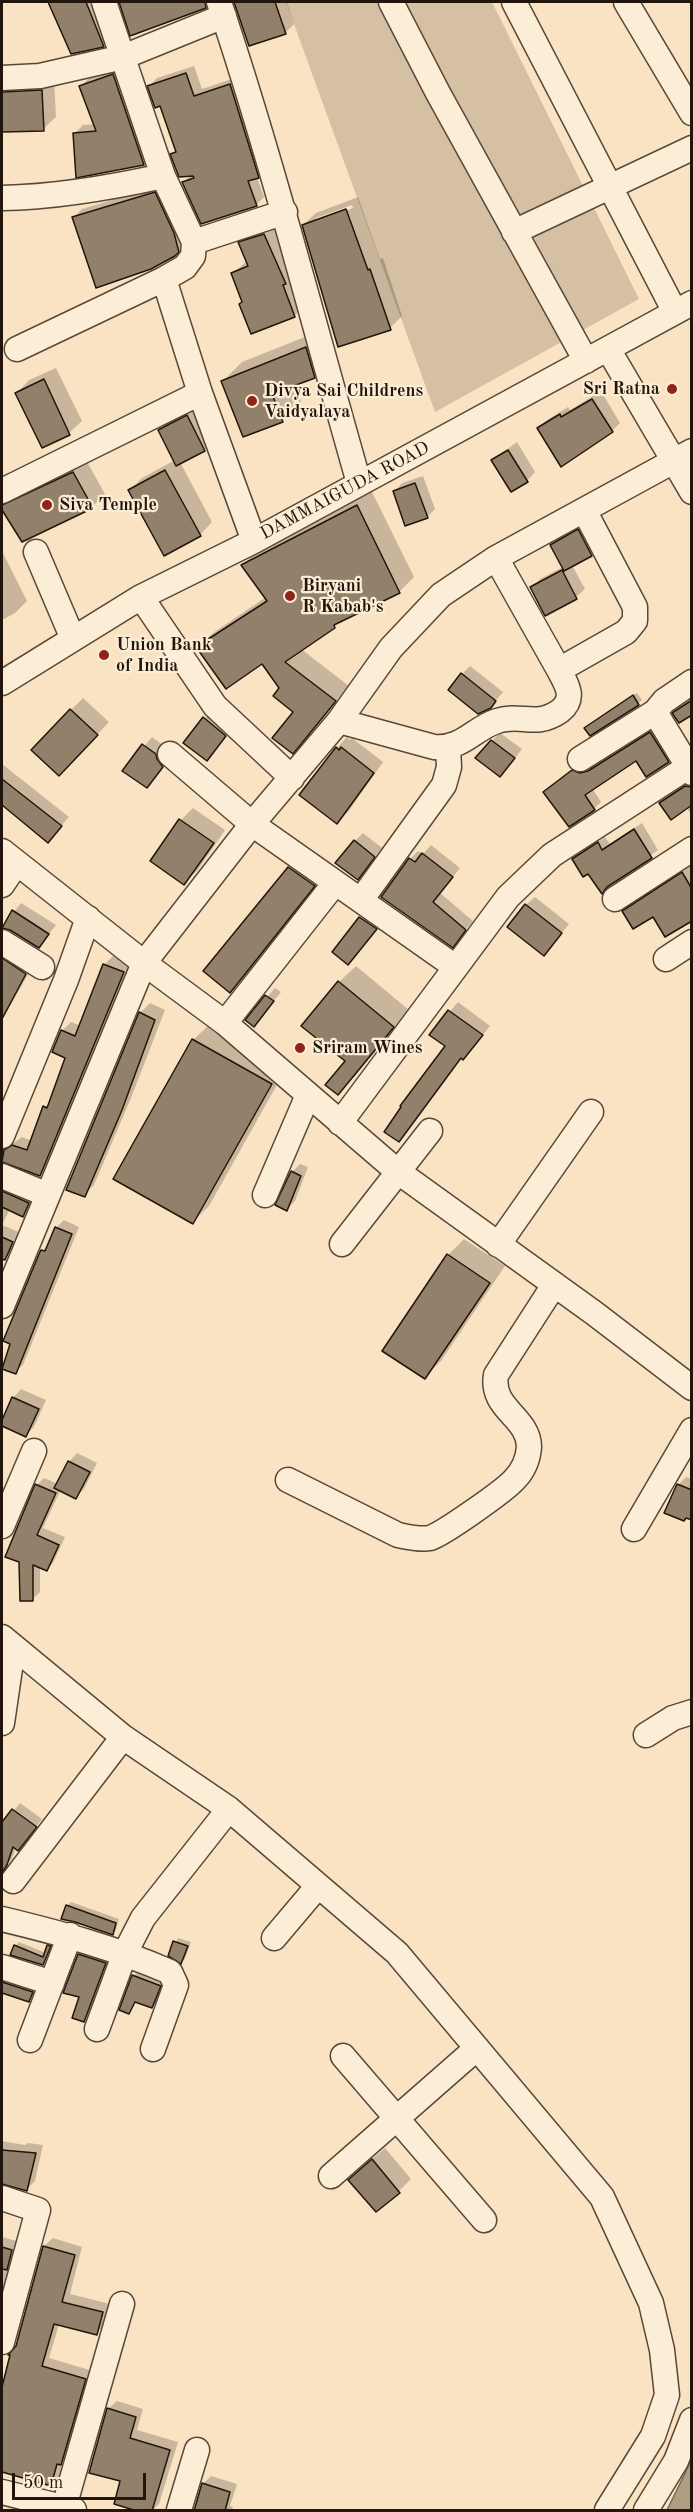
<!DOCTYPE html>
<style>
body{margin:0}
#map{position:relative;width:693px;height:2512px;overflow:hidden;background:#fae3c2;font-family:"Old Standard TT",serif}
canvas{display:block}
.frame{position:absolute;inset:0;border:3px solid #22150b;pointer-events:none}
.scale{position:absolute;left:12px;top:2473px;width:134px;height:27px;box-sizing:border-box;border:3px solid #22150b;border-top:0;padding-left:8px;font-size:18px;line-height:21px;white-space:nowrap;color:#22150b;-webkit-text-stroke:4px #fcedd7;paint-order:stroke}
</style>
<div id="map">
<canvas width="693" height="2512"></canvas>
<div class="frame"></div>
<div class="scale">50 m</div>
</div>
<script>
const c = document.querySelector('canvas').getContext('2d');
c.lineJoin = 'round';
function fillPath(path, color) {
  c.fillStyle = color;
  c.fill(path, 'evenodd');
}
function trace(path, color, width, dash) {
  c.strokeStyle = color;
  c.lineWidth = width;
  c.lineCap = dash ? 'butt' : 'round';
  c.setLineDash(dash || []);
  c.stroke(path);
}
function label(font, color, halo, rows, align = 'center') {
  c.font = font + ' "Old Standard TT",serif';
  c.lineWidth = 4.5;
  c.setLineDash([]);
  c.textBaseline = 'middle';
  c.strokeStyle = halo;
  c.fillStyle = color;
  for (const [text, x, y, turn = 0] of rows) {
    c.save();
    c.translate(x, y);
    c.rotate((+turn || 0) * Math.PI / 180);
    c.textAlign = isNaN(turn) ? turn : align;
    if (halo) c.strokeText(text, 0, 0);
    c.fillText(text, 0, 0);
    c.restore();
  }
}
const green = new Path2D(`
 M286 2H492L639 299 435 412Z`);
const water = new Path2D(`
 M691 2461V2510H667Z`);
const shadow = new Path2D(`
 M50 2H98L112 37 103 45 72 53Z
 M121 2H210L205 7 131 34Z
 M235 2H287L294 24 285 33 250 44Z
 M194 66 202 89 238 77 266 168 257 177 264 197 256 205 184 182 192 174 172 154 177 149 160 104 149 86 157 78Z
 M122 67 152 156 144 164 75 133 83 125 95 124 81 86 89 78Z
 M2 76 54 78 56 117 43 129 2 131Z
 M163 185 183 246 174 255 74 217 82 209Z
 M358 197 380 259 383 258 402 316 390 328 303 225 316 213ZM352 205 353 208 316 221V218Z
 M274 225 304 306 294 316 233 273 247 261 240 243 250 233Z
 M325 329 333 357 314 376 295 384 301 401 282 421 223 381 242 362Z
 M56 368 82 421 69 433 42 446 17 393 29 380Z
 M601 391 620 423 612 431 538 428 547 420 568 407 570 410Z
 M200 404 217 437 205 450 180 462 212 522 200 535 130 490 142 478 175 460 160 430 172 418Z
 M517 442 535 472 527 481 493 460Z
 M86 460 105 494 92 507 22 540 2 507V503Z
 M423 476 435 509 427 517 394 492 402 483Z
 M372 492 414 577 400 591 341 620 301 649 349 686 293 752 295 711 262 661 198 647 213 633 266 597 243 565 257 550Z
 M587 522 599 547 591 555 572 565 585 589 576 597 546 614 532 588 540 579 563 567 552 545 560 537Z
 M2 551 27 601 15 613 2 620Z
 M470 666 503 692 490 707 462 674Z
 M637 693 642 700 638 704 590 724Z
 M83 698 109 722 72 762 71 710Z
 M212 710 233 727 207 759 185 743Z
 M658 725 675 754 668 761 636 759 592 788 601 802 594 809 545 792 579 764 588 766 597 764Z
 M500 733 522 749 508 767 492 741Z
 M152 737 164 746 170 758 146 786 125 770Z
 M347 737 350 740 352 738 383 762 348 812 337 822V748Z
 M2 764 69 817 48 841 2 803Z
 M692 780V815L686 807 661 803 670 794Z
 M193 808 225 830 197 871 184 883 152 861 181 820Z
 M642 823 658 850 610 884 574 859 605 837 610 844Z
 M363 833 382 848 357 878 355 841Z
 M431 845 460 868 440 893 473 921 452 946 383 897 410 859 418 851 423 854Z
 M305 851 330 869 247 975 230 991 205 970 289 868Z
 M692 865V918L624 911 633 903Z
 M535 897 569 924 552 945 526 905Z
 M21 903 56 925 39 947 10 928 2 927Z
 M369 910 384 920 348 963 334 952Z
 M2 942 34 964 2 1020Z
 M113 956 132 963 49 1166 40 1175 8 1161 2 1162V1137L5 1140 15 1142 22 1137 32 1141 45 1107 51 1101 67 1057 62 1031 71 1022 81 1026 104 965Z
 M356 966 409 1010 354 1077 337 1093 347 1061 339 982Z
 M275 988 281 992 254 1025 248 1020Z
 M458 1002 490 1026 471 1050 462 1057 399 1140 447 1046 431 1034Z
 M150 1003 165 1010 131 1098 94 1185 84 1195 140 1013Z
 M210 1024 287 1067 209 1206 193 1222V1040Z
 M300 1164 308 1167 295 1201 287 1209 292 1172Z
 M2 1176 37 1194 32 1206 23 1215 10 1209 2 1225 21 1233 14 1250 5 1259 2 1257Z
 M64 1220 79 1227 23 1365 15 1372 43 1251 49 1244 56 1228Z
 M464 1239 505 1266 441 1361 425 1377 448 1255Z
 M21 1389 46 1400 34 1427 25 1436 2 1425 13 1398Z
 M77 1453 97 1463 84 1489 76 1497 61 1489 43 1528 65 1537 53 1563 46 1570 40 1567V1592L33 1599H21L37 1485 44 1478 58 1484 69 1462Z
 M686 1477 692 1479V1518L678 1485Z
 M20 1803 42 1819 25 1841 16 1847 12 1859 5 1866 2 1865V1825Z
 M71 1902 119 1919 116 1930 112 1933 67 1906Z
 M178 1938 191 1942 185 1959 181 1962 170 1955Z
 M19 1942 46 1953 48 1946 53 1942 43 1964 15 1946Z
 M86 1949 111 1957 90 2014 84 2020 79 1955Z
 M139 1971 165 1980 158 2001 152 2007 137 2001 128 2012 133 1976Z
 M5 1978 36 1988 33 1996 29 2000 2 1991V1982Z
 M2 2141 25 2145 28 2143 43 2145 35 2181 26 2190 2 2183Z
 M385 2148 411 2179 399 2191 363 2167Z
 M2 2237 20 2242 2 2304Z
 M53 2238 82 2247 70 2294 110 2304 105 2325 96 2333 59 2324 49 2358 93 2371 69 2455 62 2462 59 2476 50 2484 2 2470V2388L11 2354 17 2346 44 2246Z
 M117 2401 143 2409 137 2430 178 2442 159 2504 153 2510H143L122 2480 108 2409Z
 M211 2476 237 2484 230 2506 233 2507 232 2510H195L203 2484Z`);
const building = new Path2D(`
 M48 2H86L104 47 71 54Z
 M119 2H205L206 8 130 36Z
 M234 2H275L286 34 249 46Z
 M186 73 194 96 230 84 259 178 248 181 257 206 201 224 182 182 194 178 193 176 179 177 170 154 176 152 160 106 155 108 147 86Z
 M113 74 144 165 76 178 73 133 96 131 79 86Z
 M42 90 44 131 2 132V92Z
 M155 192 174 233 179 252 175 256 151 269 96 288 72 217Z
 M346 209 368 270 370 269 391 330 338 347 302 225Z
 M264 234 286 284 283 285 295 317 251 334 239 304 242 302 231 273 248 266 238 242Z
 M306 347 315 378 272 394 283 422 243 437 221 381Z
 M44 379 70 435 42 448 15 393Z
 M592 399 613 432 561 467 537 428 560 414 561 417Z
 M187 415 205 451 176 466 158 430Z
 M508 450 528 482 511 492 491 460Z
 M165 470 201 536 164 556 128 490Z
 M73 472 93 508 22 542 2 510V505Z
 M415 483 428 518 405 526 393 491Z
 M357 505 400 593 334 625 335 628 285 662 336 701 293 754 272 738 293 712 273 696 279 688 262 664 226 689 196 647 267 601 241 565Z
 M578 529 592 556 564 571 550 545Z
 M562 570 577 599 545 616 530 587Z
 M461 673 496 701 491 708 478 714 448 690Z
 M633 695 639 705 590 736 584 728Z
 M692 700V715L679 723 672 713Z
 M70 709 98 735 59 776 31 750Z
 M203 717 226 736 207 761 183 743Z
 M650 732 669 762 646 777 636 761 585 795 595 810 569 827 543 792 572 770 580 773 588 771Z
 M491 740 515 758 500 777 475 758Z
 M142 744 156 754 157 759 163 767 147 788 122 771Z
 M336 747 339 750 341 747 374 773 337 824 299 795Z
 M2 779 62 826 48 843 2 805Z
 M685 786 692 787V805L671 820 659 803Z
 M179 819 214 843 184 885 150 861Z
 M634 829 652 858 607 887 602 894 588 874 583 877 572 859 598 842 602 850Z
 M354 840 375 857 358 880 335 863Z
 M422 853 453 877 433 902 466 930 453 948 381 897 409 858 415 862Z
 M288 867 315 886 230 993 203 971Z
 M682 872 692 889V921L665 937 653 917 633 929 622 911Z
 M525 904 562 933 544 956 507 927Z
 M12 910 49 934 39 948 10 930 2 928Z
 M359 917 377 929 348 965 332 952Z
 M2 958 26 974 2 1019Z
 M103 964 124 972 40 1176 2 1162 4 1150 12 1145 27 1150 43 1106 47 1108 65 1058 52 1052 61 1030 75 1036Z
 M338 981 394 1027 338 1095 325 1085 345 1061 301 1026Z
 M265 995 274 1001 254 1027 245 1020Z
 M448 1010 483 1035 463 1060 461 1058 399 1142 384 1132 401 1107 400 1106 445 1046 429 1035Z
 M139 1012 155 1020 122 1110 85 1197 66 1190Z
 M192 1039 272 1084 193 1224 113 1179Z
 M291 1171 301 1176 287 1211 275 1205Z
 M2 1191 29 1203 23 1217 2 1207Z
 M55 1227 72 1234 16 1374 2 1369 10 1344 3 1341 39 1254 41 1250 45 1251Z
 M2 1237 13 1242 5 1260 2 1259Z
 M447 1254 490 1283 425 1379 382 1351Z
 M12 1397 39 1409 26 1437 2 1426V1420Z
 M68 1461 90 1472 76 1499 54 1488Z
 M35 1484 56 1493 37 1535 59 1545 47 1571 33 1565V1601H20L19 1562 5 1557Z
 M677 1484 692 1490V1520L686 1518 684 1521 664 1513Z
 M12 1809 37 1827 18 1851 13 1847 7 1865 2 1873V1822Z
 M66 1905 116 1923 113 1935 75 1922 61 1919Z
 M173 1941 188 1946 181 1964 168 1956Z
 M14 1945 43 1957 47 1945 51 1946 43 1965 10 1955Z
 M78 1954 106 1963 84 2022 72 2018 79 1997 63 1993Z
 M132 1975 161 1986 152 2008 135 2002 129 2014 119 2010Z
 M2 1982 33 1992 29 2002 2 1993Z
 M2 2150 36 2153 27 2191 2 2184Z
 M372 2159 400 2193 376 2212 348 2180Z
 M43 2246 75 2255 62 2302 103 2312 97 2335 54 2324 42 2366 86 2379 61 2465 57 2464 51 2486 2 2472V2387L10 2355H8L16 2346Z
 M2 2247 12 2250 7 2270 2 2269Z
 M107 2408 136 2417 130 2438 170 2450 152 2511H137L114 2504 120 2481 89 2473Z
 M202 2483 230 2492 225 2511H194Z`);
const minor = new Path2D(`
 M104 2 163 176 194 242 193 256 185 267 164 279 200 393 254 541
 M219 2C272 160 313 322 359 483
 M391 2 438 93 586 361
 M514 2 675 312
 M626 2 692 113
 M2 78 40 76 123 57 224 16
 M2 198C57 197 109 188 163 176
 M514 232 692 148
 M194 242 285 212
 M17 349 164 279
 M608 349 692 492
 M2 491 200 393
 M36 552 73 639
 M496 558 692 451
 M141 597 215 706 292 778
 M692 682 664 701 655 712 692 773
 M2 683 141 597 254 541 692 303
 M339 721 434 747C463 749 473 729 497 721 521 713 536 728 560 711 576 698 567 685 559 670L626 632 635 621V607L584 510
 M170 754 252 824 454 966
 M580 759 655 712
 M2 851 144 963 225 1023 397 1171 594 1313 692 1388
 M2 885 17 863
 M615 899 692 849
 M361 900 444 785 449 767 448 748
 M2 942 42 967
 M666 959 692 942
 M225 1023 335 883
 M340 1123 508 897 552 855 688 767
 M2 1136 66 980 88 918
 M2 1176 48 1195
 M265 1195 308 1095
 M342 1244 430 1131
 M498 1245 591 1112
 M2 1306 144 963 252 824 339 721 391 648 441 595 496 558 559 670
 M288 1480 398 1535C408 1537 420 1540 430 1538 443 1534 504 1491 514 1480 522 1472 528 1460 529 1447 529 1417 490 1409 496 1375L554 1285
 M2 1526 34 1451
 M634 1529 692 1430
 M2 1637 123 1737 229 1809 397 1953 602 2197 651 2303 662 2350 667 2395 653 2436 607 2510
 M2 1723 13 1648
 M646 1735 673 1718 692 1712
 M13 1881 123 1737
 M2 1919C60 1933 115 1948 170 1972L176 1985 153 2049
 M274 1938 318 1886
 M2 1967 52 1983
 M97 2029 125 1953 143 1918 229 1809
 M30 2040 70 1935
 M343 2056 484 2220
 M331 2176 477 2048
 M2 2198 38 2210 2 2342
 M2 2492 74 2510
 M64 2507 122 2304
 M179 2510 197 2450
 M646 2510 676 2461 692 2420`);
const markers = [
 [672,389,6,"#8f2418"],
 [252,401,6,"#8f2418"],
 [47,505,6,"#8f2418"],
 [290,596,6,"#8f2418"],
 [104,655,6,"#8f2418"],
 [300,1048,6,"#8f2418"]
];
const poiNames = [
 ["Sri Ratna",660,389,"right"],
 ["Divya Sai Childrens",264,391],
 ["Vaidyalaya",264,412],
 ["Siva Temple",59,505],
 ["Biryani",302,586],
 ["R Kabab's",302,607],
 ["Union Bank",116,645],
 ["of India",116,666],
 ["Sriram Wines",312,1048]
];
const streetNames = [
 ["DAMMAIGUDA ROAD",345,491,-28]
];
fillPath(green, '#d5c0a3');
fillPath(water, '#b19d84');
trace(water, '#786754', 1.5);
fillPath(shadow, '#0003');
fillPath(building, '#92806a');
trace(building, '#22150b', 1.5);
trace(minor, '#584839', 27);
trace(minor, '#fcedd7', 24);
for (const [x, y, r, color] of markers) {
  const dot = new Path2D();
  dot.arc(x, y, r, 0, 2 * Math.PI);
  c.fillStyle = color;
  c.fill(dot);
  trace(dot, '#fcedd7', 2);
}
label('bold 18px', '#22150b', '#fcedd7', poiNames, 'left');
label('18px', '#22150b', '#fcedd7', streetNames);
</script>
